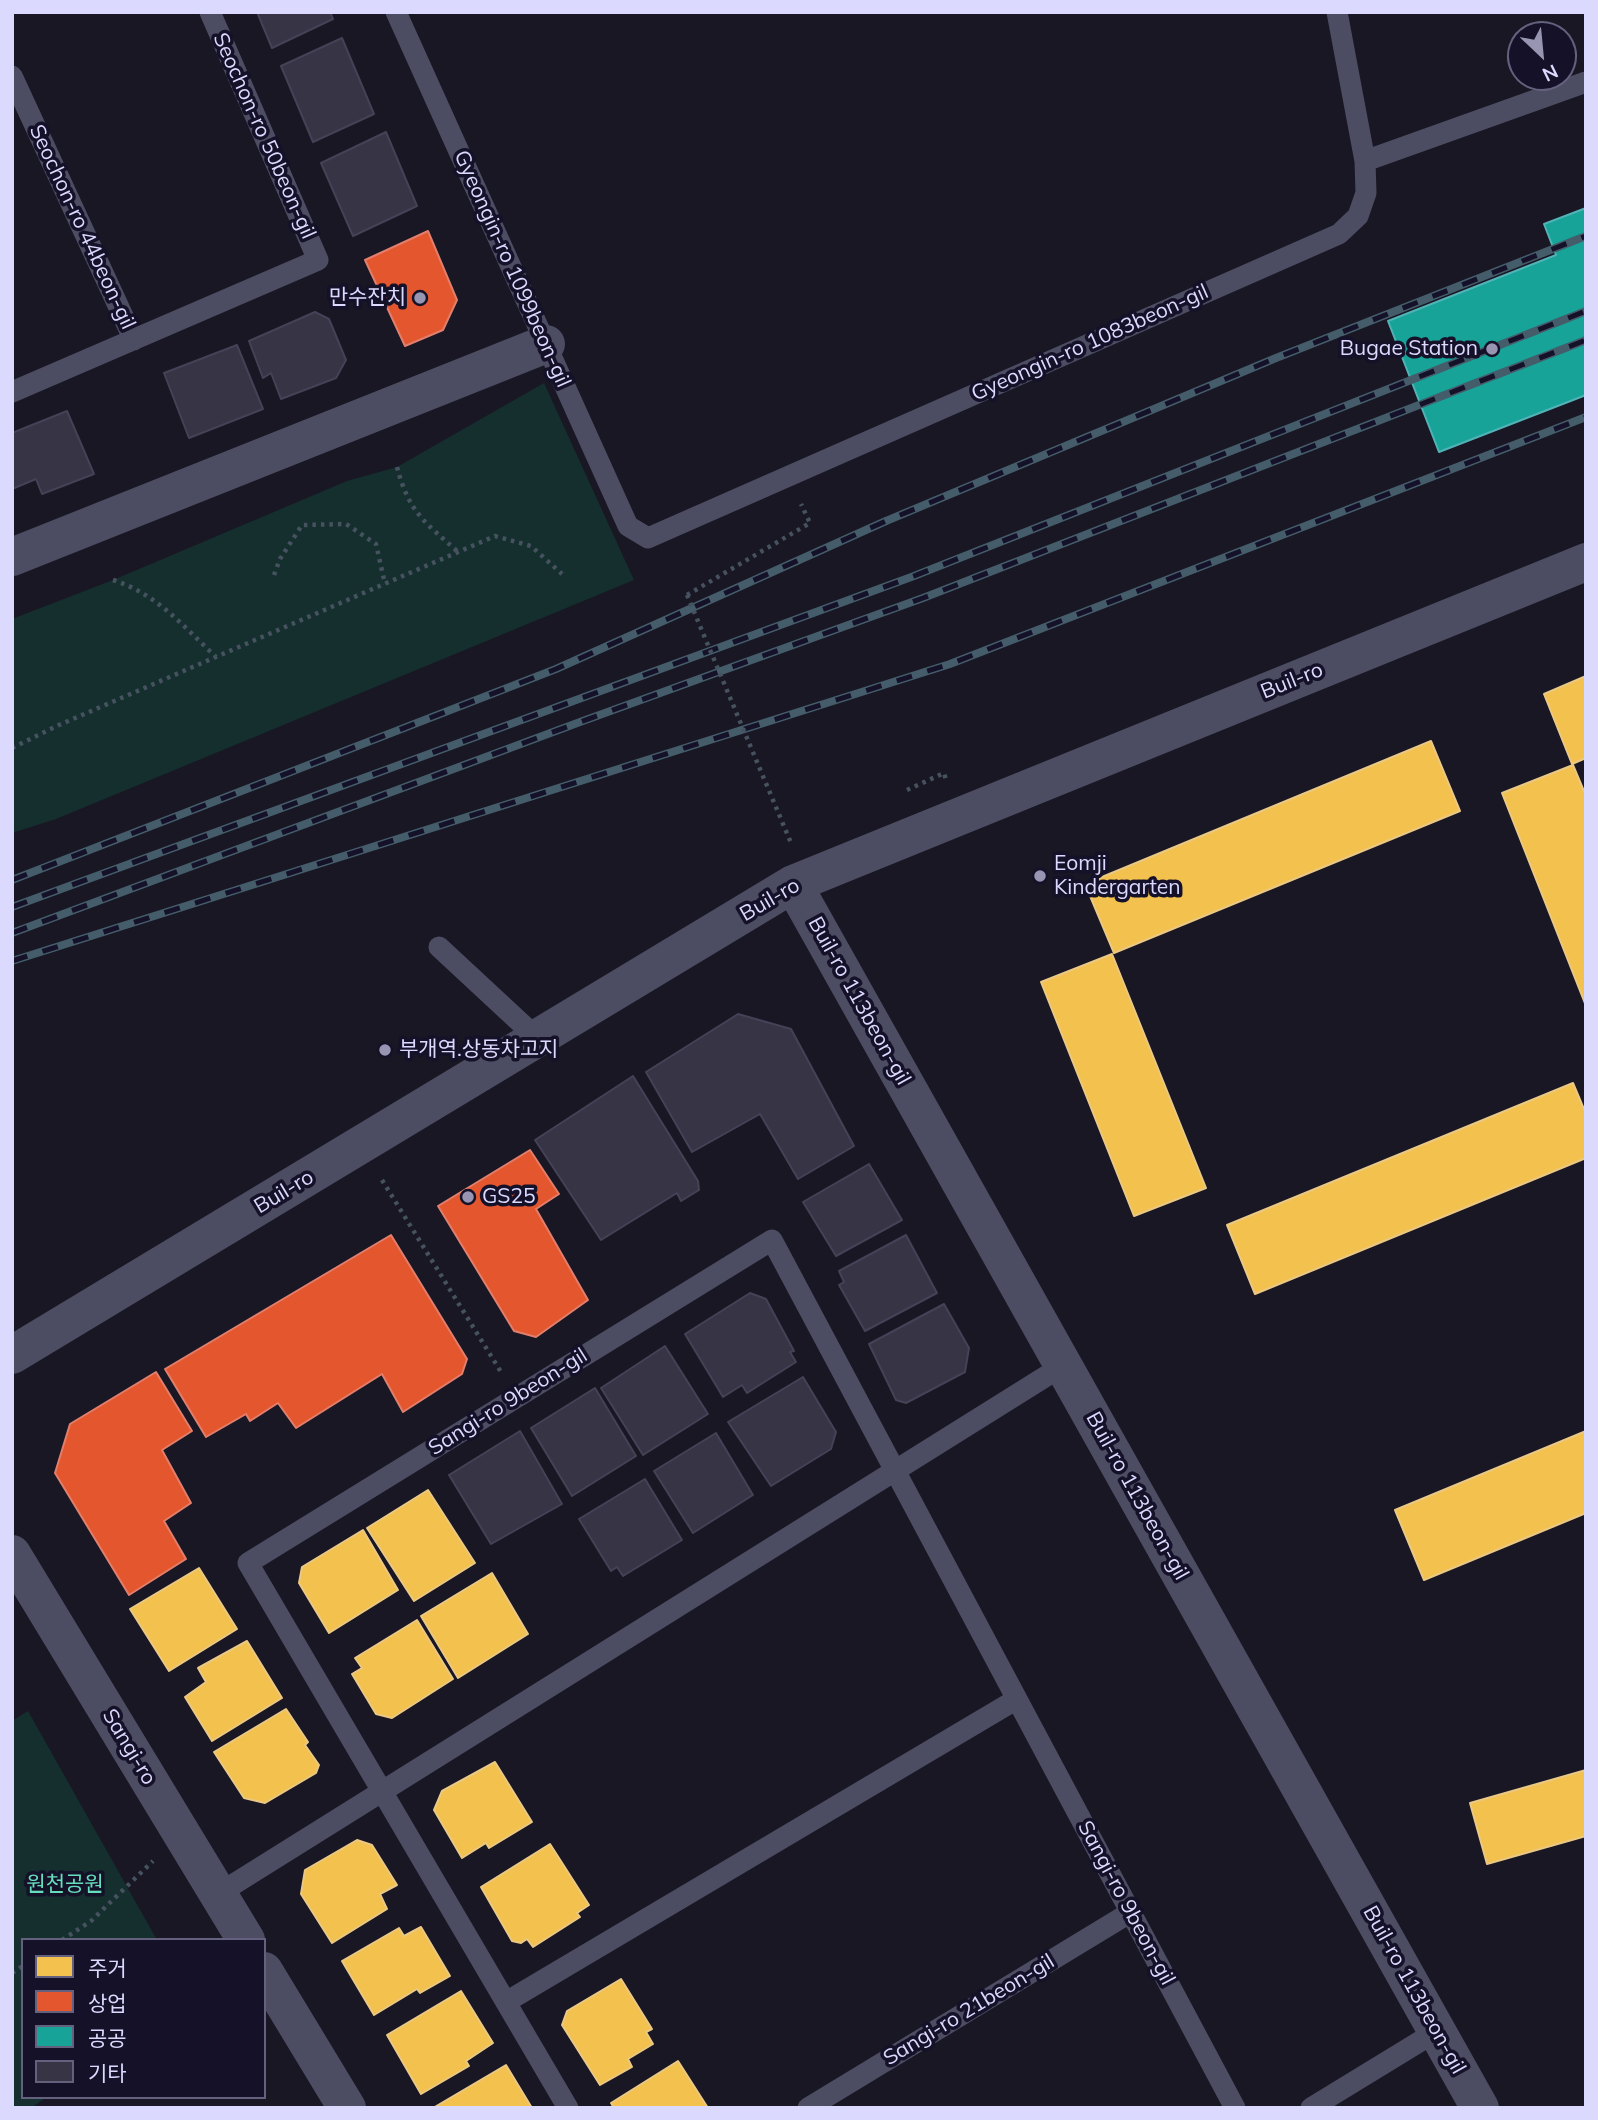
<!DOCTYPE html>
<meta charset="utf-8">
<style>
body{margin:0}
#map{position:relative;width:1598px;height:2120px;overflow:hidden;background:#181723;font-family:Mulish,"Noto Sans KR",sans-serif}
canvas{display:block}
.frame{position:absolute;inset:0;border:14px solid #dcd9fe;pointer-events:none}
.legend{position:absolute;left:21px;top:1938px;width:245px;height:161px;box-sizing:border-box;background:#141129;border:2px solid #64617e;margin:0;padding:9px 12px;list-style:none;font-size:21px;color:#dcd9fe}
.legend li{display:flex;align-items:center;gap:14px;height:35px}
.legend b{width:35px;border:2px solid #64617e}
.north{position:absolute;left:1507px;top:21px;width:70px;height:70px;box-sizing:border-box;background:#141129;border:2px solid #64617e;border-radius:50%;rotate:154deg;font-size:19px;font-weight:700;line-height:28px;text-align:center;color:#dcd9fe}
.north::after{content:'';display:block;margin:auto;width:24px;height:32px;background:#9795b1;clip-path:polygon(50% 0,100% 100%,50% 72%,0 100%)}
</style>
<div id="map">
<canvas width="1598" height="2120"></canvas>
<div class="frame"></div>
<ul class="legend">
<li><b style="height:19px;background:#f2c14e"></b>주거</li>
<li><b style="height:19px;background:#e4572e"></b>상업</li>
<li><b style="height:19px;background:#17a398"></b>공공</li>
<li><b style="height:19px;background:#363445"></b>기타</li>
</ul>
<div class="north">N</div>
</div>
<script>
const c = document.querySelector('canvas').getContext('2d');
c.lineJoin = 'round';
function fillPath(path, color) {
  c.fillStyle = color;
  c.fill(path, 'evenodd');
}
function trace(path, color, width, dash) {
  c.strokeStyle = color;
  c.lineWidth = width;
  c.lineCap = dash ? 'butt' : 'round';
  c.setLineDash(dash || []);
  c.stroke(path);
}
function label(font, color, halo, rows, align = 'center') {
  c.font = font + ' Mulish,"Noto Sans KR",sans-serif';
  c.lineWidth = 7;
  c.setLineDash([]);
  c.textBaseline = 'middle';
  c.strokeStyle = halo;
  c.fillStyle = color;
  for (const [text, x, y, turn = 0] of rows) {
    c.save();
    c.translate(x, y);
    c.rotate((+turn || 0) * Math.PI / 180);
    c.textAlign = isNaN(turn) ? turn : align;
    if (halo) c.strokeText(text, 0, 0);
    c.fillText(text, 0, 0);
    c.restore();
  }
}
const green = new Path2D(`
 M544 383 634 580 56 819 12 833V619L113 580 347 481 397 467Z
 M28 1711 157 1940H23V2097H47L31 2108H12V1721Z`);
const homes = new Path2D(`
 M1586 676V758L1572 764 1544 694Z
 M1431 741 1460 811 1114 953 1085 884Z
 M1573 765 1586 796V1006L1502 793Z
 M1112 954 1206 1188 1134 1216 1041 982Z
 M1573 1083 1586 1114V1158L1255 1294 1227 1225Z
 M1586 1431V1513L1424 1580 1395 1510Z
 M428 1490 475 1563 414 1601 367 1528Z
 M363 1530 398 1590 329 1633 299 1583 302 1567Z
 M199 1568 237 1629 169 1671 130 1609Z
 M492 1573 528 1634 458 1678 421 1616Z
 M417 1620 453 1679 392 1718 376 1714 352 1674 362 1668 355 1658Z
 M247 1641 282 1698 212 1741 185 1697 206 1682 198 1668Z
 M286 1709 308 1742 305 1745 319 1765 316 1773 265 1803 244 1798 214 1752Z
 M495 1762 532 1822 489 1848 486 1843 462 1858 434 1810 442 1791Z
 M1586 1770V1836L1487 1864 1470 1803Z
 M357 1840 372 1845 397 1885 380 1894 387 1909 332 1943 301 1894 305 1870Z
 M550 1844 589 1905 577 1913 580 1917 533 1947 527 1939 521 1943 512 1941 481 1887Z
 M421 1927 450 1976 420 1993 417 1989 374 2015 342 1961 399 1928 404 1936Z
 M621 1979 652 2029 646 2032 653 2044 628 2059 632 2067 600 2085 562 2025 567 2011Z
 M461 1991 493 2043 466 2061 469 2066 421 2094 387 2035Z
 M678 2061 708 2108H614L611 2103Z
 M506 2065 532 2108H433Z`);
const shops = new Path2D(`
 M428 231 457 300 443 330 405 346 365 260Z
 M530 1150 559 1194 536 1209 588 1300 536 1337 514 1331 438 1206Z
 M391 1235 467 1359 462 1374 403 1412 382 1374 296 1428 278 1403 250 1421 246 1414 206 1437 165 1369Z
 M156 1372 192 1431 162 1450 191 1503 164 1521 186 1559 129 1595 55 1473 70 1424Z`);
const public = new Path2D(`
 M1586 208V395L1439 452 1388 321 1556 255 1544 224Z`);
const building = new Path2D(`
 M257 12H330L333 19 272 48Z
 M342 38 374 114 313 142 281 66Z
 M386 132 417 206 353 236 321 163Z
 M315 312 329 319 346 360 336 378 281 399 271 373 263 378 249 341Z
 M237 345 263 409 189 438 164 373Z
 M67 411 94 474 42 494 36 479 12 489V433Z
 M738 1014 791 1029 854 1146 798 1179 760 1114 692 1152 646 1072Z
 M633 1076 698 1181 699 1190 681 1201 677 1193 601 1240 535 1140Z
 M869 1164 902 1220 836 1256 803 1202Z
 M906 1235 937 1293 865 1331 839 1285 844 1282 839 1271Z
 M750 1293 766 1299 794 1351 790 1352 796 1362 747 1393 742 1385 723 1397 685 1334Z
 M944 1304 969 1348 965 1372 906 1403 896 1400 869 1344Z
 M665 1346 708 1414 643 1455 601 1388Z
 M803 1377 836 1432 831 1449 771 1486 728 1422Z
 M595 1388 636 1456 572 1496 531 1428Z
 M520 1431 562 1504 491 1544 449 1475Z
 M716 1433 753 1495 693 1533 654 1471Z
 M645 1479 682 1540 623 1576 617 1567 611 1571 579 1519Z`);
const path = new Path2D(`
 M397 467C409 513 425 522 458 552
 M274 575 280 559 302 525 346 524 376 544 385 584
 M113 580C157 594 183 626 216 657
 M687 595 810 523 801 504
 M12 748 59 725 495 536 531 546 562 574
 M907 790 944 773 946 780
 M382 1180 501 1372
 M62 1940 91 1921 153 1861
 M12 1973 23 1966`);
const service = new Path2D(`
 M396 12 628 526 648 538 1339 234 1358 216 1366 193 1365 161 1337 12
 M12 76 134 340
 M1365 161 1586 82
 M12 392 318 260 210 12
 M439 947 537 1038
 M218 1894 1064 1365
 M506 2002 1017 1699
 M568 2108 248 1563 772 1240 1235 2108
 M808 2108 1131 1912
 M1311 2108 1437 2031`);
const minor = new Path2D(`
 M12 557 546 344
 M12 1554 246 1940
 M264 1971 347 2108`);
const tertiary = new Path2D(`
 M793 884 1480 2108
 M12 1355 793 884 1586 562`);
const rail = new Path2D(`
 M12 880 556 669 886 521 1276 358 1586 236
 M12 907 914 576 1586 311
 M12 933 580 722 923 598 1586 340
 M12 961 950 664 1586 417`);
const pathBridge = new Path2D(`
 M687 595 791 843`);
const markers = [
 [420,298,7,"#9795b1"],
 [1492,349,7,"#9795b1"],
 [1040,876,7,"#9795b1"],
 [385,1050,7,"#9795b1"],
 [468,1197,7,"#9795b1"]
];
const streetNames = [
 ["Seochon-ro 50beon-gil",264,136,66],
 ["Seochon-ro 44beon-gil",82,227,65],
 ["Gyeongin-ro 1099beon-gil",512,269,66],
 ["Gyeongin-ro 1083beon-gil",1090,343,-24],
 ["Buil-ro",1292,681,-22],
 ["Buil-ro",770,900,-30],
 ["Buil-ro 113beon-gil",859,1001,61],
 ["Buil-ro",284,1192,-31],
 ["Sangi-ro 9beon-gil",508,1402,-32],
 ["Buil-ro 113beon-gil",1137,1496,61],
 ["Sangi-ro",129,1747,59],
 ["Sangi-ro 9beon-gil",1126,1903,62],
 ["Buil-ro 113beon-gil",1414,1990,61],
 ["Sangi-ro 21beon-gil",969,2010,-31]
];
const poiNames = [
 ["만수잔치",406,298,"right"],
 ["Bugae Station",1478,349,"right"],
 ["Eomji",1054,864],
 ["Kindergarten",1054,888],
 ["부개역.상동차고지",399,1050],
 ["GS25",482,1197]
];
const parkNames = [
 ["원천공원",65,1885]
];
fillPath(green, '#152f2e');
fillPath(homes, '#f2c14e');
trace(homes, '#ebc883', 2);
fillPath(shops, '#e4572e');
trace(shops, '#e27e6c', 2);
fillPath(public, '#17a398');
trace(public, '#52b3b7', 2);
fillPath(building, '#363445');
trace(building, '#454257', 2);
trace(path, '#46525f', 4.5, [3.5, 5]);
trace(service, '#4c4c63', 21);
trace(minor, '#4c4c63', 38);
trace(tertiary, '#4c4c63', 38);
trace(rail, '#455c6b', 8);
trace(rail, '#141129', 5, [16]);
trace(pathBridge, '#46525f', 4.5, [3.5, 5]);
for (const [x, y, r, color] of markers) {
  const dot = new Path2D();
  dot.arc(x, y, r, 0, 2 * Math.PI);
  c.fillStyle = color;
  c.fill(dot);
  trace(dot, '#141129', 2.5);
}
label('21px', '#dcd9fe', '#141129', streetNames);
label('21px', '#dcd9fe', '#141129', poiNames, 'left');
label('21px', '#66debb', '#141129', parkNames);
</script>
